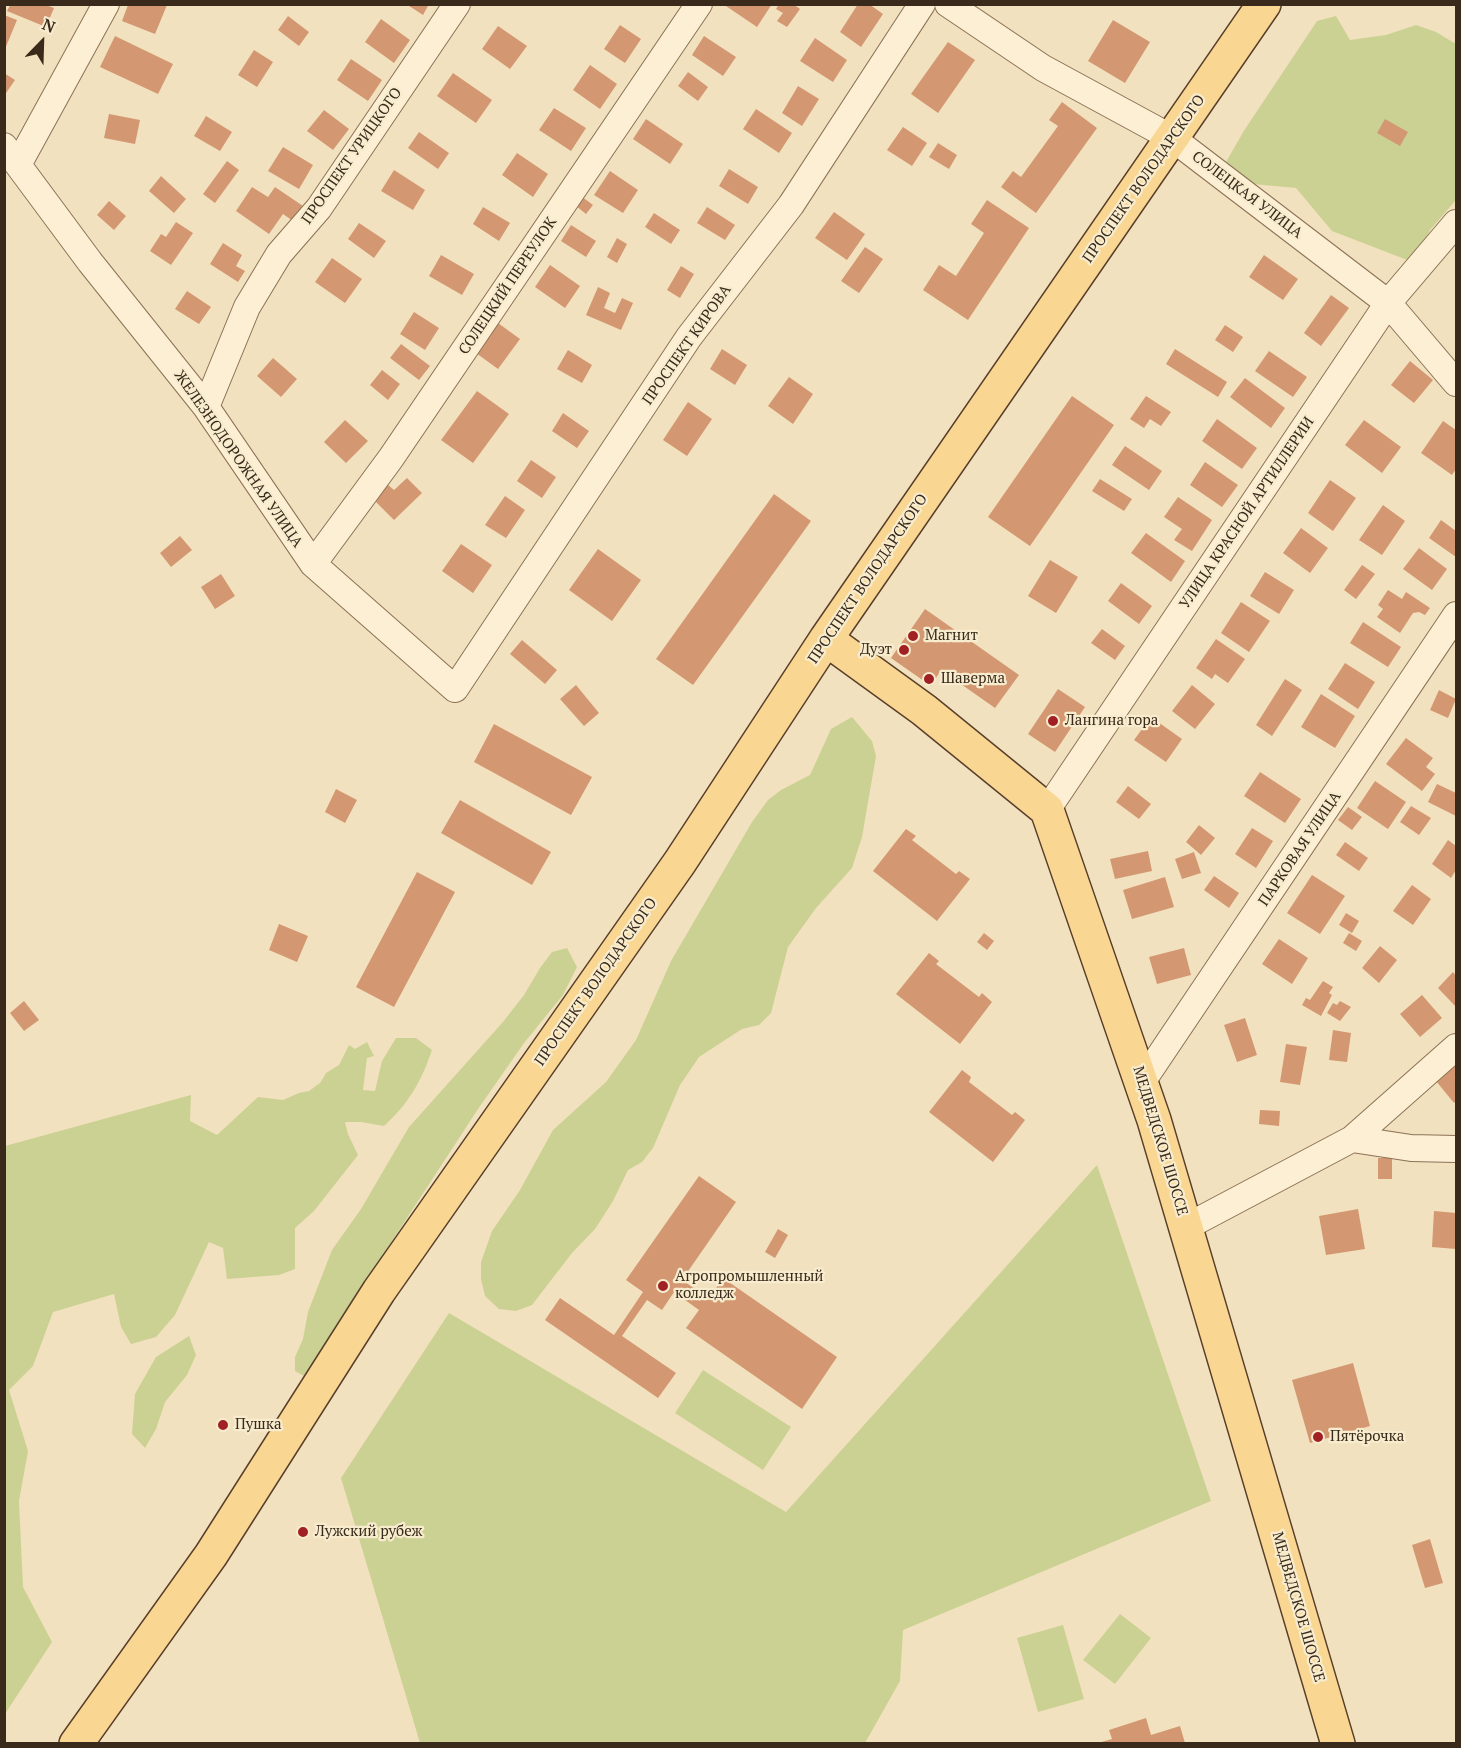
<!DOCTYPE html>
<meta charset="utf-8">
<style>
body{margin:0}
#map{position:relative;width:1461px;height:1748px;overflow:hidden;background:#f2e1bf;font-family:"PT Serif",serif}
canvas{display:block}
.frame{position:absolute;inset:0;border:6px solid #3a2a1b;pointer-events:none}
.north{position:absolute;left:12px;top:12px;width:60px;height:60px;-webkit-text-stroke:4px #f8eccf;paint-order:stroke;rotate:23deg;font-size:16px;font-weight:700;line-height:24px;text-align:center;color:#3a2a1b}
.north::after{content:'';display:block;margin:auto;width:21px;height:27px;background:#3a2a1b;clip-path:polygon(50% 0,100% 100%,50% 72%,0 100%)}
</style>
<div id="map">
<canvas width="1461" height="1748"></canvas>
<div class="frame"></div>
<div class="north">N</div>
</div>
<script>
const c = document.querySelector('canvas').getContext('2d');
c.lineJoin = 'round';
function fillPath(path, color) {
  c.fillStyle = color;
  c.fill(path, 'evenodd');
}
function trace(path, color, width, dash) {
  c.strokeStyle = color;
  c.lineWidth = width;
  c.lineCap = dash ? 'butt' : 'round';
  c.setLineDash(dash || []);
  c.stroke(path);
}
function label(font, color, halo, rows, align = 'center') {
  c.font = font + ' "PT Serif",serif';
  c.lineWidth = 4.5;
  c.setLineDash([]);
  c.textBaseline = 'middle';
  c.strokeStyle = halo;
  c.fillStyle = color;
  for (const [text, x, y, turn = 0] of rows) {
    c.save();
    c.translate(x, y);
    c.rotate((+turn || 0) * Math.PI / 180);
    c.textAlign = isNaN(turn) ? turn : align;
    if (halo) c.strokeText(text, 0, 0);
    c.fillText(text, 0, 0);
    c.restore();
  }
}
const green = new Path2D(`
 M1336 16 1350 40 1386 35 1416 25 1436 32 1456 44V200L1430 230 1415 263 1332 231 1296 188 1253 184 1226 162 1245 129 1317 21Z
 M852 717 872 741 876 756 862 837 852 868 816 908 788 947 771 1013 759 1025 742 1029 699 1057 680 1085 653 1148 642 1162 628 1170 613 1201 595 1229 572 1253 532 1305 516 1311 499 1309 485 1296 481 1279V1262L492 1231 520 1190 553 1130 606 1082 636 1040 671 961 752 822 768 800 781 790 810 775 831 729Z
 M567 948 577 967 563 995 524 1043 478 1109 304 1376 295 1371V1357L303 1339 308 1312 332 1250 361 1209 409 1127 503 1022 524 995 540 968 552 952Z
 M396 1038H416L432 1050C421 1082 409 1103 384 1126L361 1122H345L348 1134 358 1155 314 1211 295 1228V1269L279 1275 227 1279 223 1248 209 1242 175 1315 156 1337 131 1344 121 1327 114 1294 53 1312 33 1366 9 1390 28 1451 19 1501 23 1587 52 1642 5 1714V1146L191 1095 190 1121 217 1135 258 1097 283 1100 299 1093 309 1091 320 1083 326 1073 339 1065 349 1045 355 1049 367 1042 374 1056 367 1058 363 1090 375 1091 382 1061Z
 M1097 1165 1211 1501 903 1630 900 1681 865 1743H420L341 1478 449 1313 786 1512Z
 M189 1336 196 1355 187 1375 165 1402 156 1429 145 1448 132 1434 135 1394 156 1357Z
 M703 1370 791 1427 763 1470 675 1413Z
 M1120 1614 1151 1638 1115 1684 1083 1660Z
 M1063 1625 1084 1699 1038 1712 1017 1638Z`);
const building = new Path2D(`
 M406 4H429L423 15Z
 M723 4H772L757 27Z
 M779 4H793L800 9 787 27 777 21 783 13 776 9Z
 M858 4H869L883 14 861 47 840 32Z
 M10 5H46L54 8 46 27 7 11Z
 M128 5H167L155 34 122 21Z
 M4 15 17 20 5 49H4Z
 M288 16 309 32 299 46 278 30Z
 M381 19 410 40 394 63 365 42Z
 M1113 20 1150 42 1125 83 1088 61Z
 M620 25 641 39 625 63 604 49Z
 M498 26 527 46 510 69 482 49Z
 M115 36 173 64 158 94 100 67Z
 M704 36 736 57 723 76 692 55Z
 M815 38 847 60 833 82 800 61Z
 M948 42 975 60 938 113 911 94Z
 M254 50 273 62 257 87 238 75Z
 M351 59 382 80 368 101 337 80Z
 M590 65 617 84 600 109 573 90Z
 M688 72 708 87 698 101 678 86Z
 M4 73 15 80 4 96Z
 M453 73 492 100 476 123 437 96Z
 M798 86 819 99 802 126 782 113Z
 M1062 102 1097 128 1036 213 1001 187 1013 171 1021 177 1058 126 1049 120Z
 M554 108 586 128 571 151 539 130Z
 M756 109 792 133 779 153 743 129Z
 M324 110 349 129 333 150 307 131Z
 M109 114 140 120 135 144 104 138Z
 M206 116 232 132 220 151 194 136Z
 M646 119 683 144 670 164 633 139Z
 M1385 119 1408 132 1400 146 1377 133Z
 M903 127 927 143 912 166 887 150Z
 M419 132 449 153 438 169 408 148Z
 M938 143 957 155 949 169 929 157Z
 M283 147 313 165 299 189 268 171Z
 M517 153 548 174 533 197 502 175Z
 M227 161 239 170 215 203 203 194Z
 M729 169 758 187 748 204 719 186Z
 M394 170 425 190 413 210 381 191Z
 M610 171 638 190 623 213 594 195Z
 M161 176 186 199 174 213 149 191Z
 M252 187 268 197 275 187 303 206 293 221 283 214 269 234 236 211Z
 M577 193 593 205 586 214 570 201Z
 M987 200 1029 228 968 320 923 290 939 265 956 276 984 233 971 224Z
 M109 201 126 216 114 230 97 215Z
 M483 207 510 223 499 241 473 224Z
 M707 207 735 225 725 240 697 223Z
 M834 212 865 234 847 260 815 238Z
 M654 213 680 230 671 244 645 227Z
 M176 222 193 233 171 265 150 251 161 234 166 237Z
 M359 223 386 241 374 258 348 239Z
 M571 225 596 241 586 257 561 241Z
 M617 238 627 244 617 263 607 257Z
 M223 243 242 255 236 266 245 271 238 282 210 264Z
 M865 247 883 259 859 293 841 281Z
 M441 255 474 274 462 295 429 276Z
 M1264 255 1298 279 1283 300 1249 277Z
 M332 258 362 279 345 303 315 282Z
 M550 265 580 286 565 308 535 287Z
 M681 266 694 274 680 298 667 290Z
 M598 287 610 293 604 308 615 313 622 298 633 303 621 330 586 315Z
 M187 291 211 307 199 324 175 309Z
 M1331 295 1349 308 1321 346 1304 333Z
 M414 312 439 328 425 350 400 334Z
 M498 323 520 339 498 369 476 353Z
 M1225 325 1243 337 1233 352 1215 340Z
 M401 344 430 366 419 380 390 358Z
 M722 349 747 365 735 385 710 369Z
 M1175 349 1227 382 1218 397 1166 364Z
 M568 350 592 365 582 383 557 369Z
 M1269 351 1307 377 1293 397 1255 371Z
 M273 358 297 379 281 397 257 376Z
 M1410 361 1433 380 1414 403 1391 385Z
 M382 370 400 384 388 400 370 385Z
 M789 377 813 394 793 424 768 406Z
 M1245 378 1285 408 1271 428 1230 397Z
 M477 391 509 414 473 463 441 440Z
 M1072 396 1114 425 1030 546 988 517Z
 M1146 396 1171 412 1161 426 1150 419 1144 428 1130 419Z
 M688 402 712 419 687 456 663 440Z
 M563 413 589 431 577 448 552 431Z
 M1217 419 1257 448 1242 469 1202 441Z
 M345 420 368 441 346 463 324 442Z
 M1364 420 1401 447 1382 473 1345 445Z
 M1443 421 1456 430V469L1452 475 1421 453Z
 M1125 446 1162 471 1149 490 1112 465Z
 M531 460 556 477 542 498 517 481Z
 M1205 462 1238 485 1222 507 1190 485Z
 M407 478 422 493 394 520 372 498 387 484 394 490Z
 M1100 479 1132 499 1124 511 1092 491Z
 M1330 480 1356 498 1333 531 1308 513Z
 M774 494 811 521 693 685 656 659Z
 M505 496 525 510 506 538 485 525Z
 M1178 497 1212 520 1192 551 1174 540 1182 529 1164 517Z
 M1383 505 1405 521 1382 555 1359 540Z
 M1441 520 1456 531V557L1429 538Z
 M1301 528 1328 548 1310 573 1283 553Z
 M1146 533 1185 561 1171 582 1131 553Z
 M180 536 192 550 171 567 160 553Z
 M461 544 492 565 473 593 442 571Z
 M1419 548 1447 569 1432 590 1403 569Z
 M598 549 641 580 612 621 569 590Z
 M1050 560 1078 577 1056 613 1028 596Z
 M1362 565 1375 574 1356 599 1344 590Z
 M1265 572 1294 590 1279 614 1250 596Z
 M221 574 235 596 215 609 201 587Z
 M1121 583 1152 606 1139 624 1108 601Z
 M1388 590 1402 599 1406 592 1430 608 1425 615 1419 612 1413 613 1400 633 1377 617 1383 609 1378 605Z
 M1241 602 1270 621 1249 652 1221 633Z
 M925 609 1019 675 995 708 941 670 931 686 891 658Z
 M1363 622 1401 647 1388 667 1350 643Z
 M1102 629 1125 646 1115 660 1091 643Z
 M1216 639 1245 659 1228 683 1215 674 1212 679 1196 668Z
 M522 640 557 670 545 684 510 654Z
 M1345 663 1375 682 1358 709 1328 689Z
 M1285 679 1302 690 1272 736 1256 725Z
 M576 685 599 713 584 726 560 699Z
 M1192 685 1215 704 1195 729 1172 711Z
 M1058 689 1085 707 1055 752 1028 734Z
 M1439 690 1456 699 1448 718 1430 710Z
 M1321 694 1355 716 1335 748 1301 727Z
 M1151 717 1182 739 1166 762 1134 740Z
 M494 724 592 777 571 815 474 762Z
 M1406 738 1433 758 1426 767 1435 774 1422 791 1386 764Z
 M1260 772 1301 799 1285 823 1244 796Z
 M1375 781 1406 802 1388 829 1357 808Z
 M1437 784 1456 793V816L1428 802Z
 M1128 786 1151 804 1139 819 1116 802Z
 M336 789 357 800 345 823 325 812Z
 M460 800 551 852 532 885 441 833Z
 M1411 806 1431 818 1419 835 1400 822Z
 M1348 807 1362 817 1352 830 1338 820Z
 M1199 825 1215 838 1201 855 1186 842Z
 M1252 828 1273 841 1256 868 1235 854Z
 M906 829 916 836 912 840 956 874 959 871 970 879 937 921 873 871Z
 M1448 840 1456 846V870L1451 878 1432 864Z
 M1345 842 1368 858 1359 871 1336 855Z
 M1148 851 1152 871 1115 879 1110 859Z
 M1194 852 1201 873 1182 879 1175 859Z
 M417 872 455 892 394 1007 356 987Z
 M1312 875 1345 896 1320 934 1287 913Z
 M1214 876 1239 893 1229 908 1204 890Z
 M1165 877 1174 907 1132 919 1123 890Z
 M1412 885 1431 899 1413 925 1393 911Z
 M1346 913 1359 921 1352 933 1339 925Z
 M279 924 308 936 297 962 269 950Z
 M984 933 994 941 987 950 977 942Z
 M1349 933 1362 941 1356 951 1343 943Z
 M1279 939 1308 958 1292 984 1262 964Z
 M1380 946 1397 960 1379 983 1362 968Z
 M1184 948 1191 975 1157 984 1149 957Z
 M929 953 939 961 936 964 979 997 982 993 992 1002 960 1044 896 994Z
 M1453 972 1456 976V1007L1438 988Z
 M1323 981 1333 987 1329 993 1332 995 1321 1016 1302 1005 1306 998 1310 1000Z
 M1422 995 1442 1018 1420 1037 1400 1014Z
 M24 1001 39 1020 24 1031 10 1013Z
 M1340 1001 1351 1007 1340 1021 1327 1013 1333 1003 1337 1005Z
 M1245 1018 1257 1055 1237 1062 1224 1025Z
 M1333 1030 1351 1033 1347 1062 1329 1060Z
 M1286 1044 1307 1047 1300 1085 1280 1082Z
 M1456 1065V1101L1454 1103 1436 1081Z
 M962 1070 971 1077 969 1082 1012 1115 1015 1112 1025 1120 993 1162 929 1112Z
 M1260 1110 1280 1111 1279 1126 1259 1124Z
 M1378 1158H1392V1179H1378Z
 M699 1176 736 1202 682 1280 709 1298 723 1278 837 1357 802 1409 686 1328 699 1310 674 1292 662 1310 647 1300 622 1336 676 1373 658 1398 545 1320 560 1298 614 1335 643 1292 626 1280Z
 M1358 1209 1365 1249 1326 1255 1319 1216Z
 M1434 1211 1456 1213V1249L1432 1247Z
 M778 1229 788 1235 775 1258 765 1252Z
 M1353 1363 1370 1426 1310 1443 1292 1380Z
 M1430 1539 1443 1583 1425 1588 1412 1545Z
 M1146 1718 1151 1735 1180 1726 1185 1743H1098L1112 1739 1109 1730Z`);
const minor = new Path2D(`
 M948 4 1043 68 1172 138 1388 303 1456 383
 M4 146 90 262 206 407 313 564 455 689 689 337 791 205 922 4
 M19 163 106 4
 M206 407 247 307 279 254 319 208 457 4
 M313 564 391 458 699 4
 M1047 810 1388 303 1456 223
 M1142 1082 1456 615
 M1352 1139 1411 1148 1456 1149
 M1186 1227 1352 1139 1456 1047`);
const major = new Path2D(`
 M826 639 924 710 1047 810 1154 1120 1338 1744
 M76 1744 211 1555 379 1291 680 862 826 639 1264 4`);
const markers = [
 [913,636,6,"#a02024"],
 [904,650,6,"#a02024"],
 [929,679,6,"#a02024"],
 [1053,721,6,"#a02024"],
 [663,1286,6,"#a02024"],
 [223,1425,6,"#a02024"],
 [1318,1437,6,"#a02024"],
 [303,1532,6,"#a02024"]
];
const streetNames = [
 ["ПРОСПЕКТ УРИЦКОГО",352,156,-55],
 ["ПРОСПЕКТ ВОЛОДАРСКОГО",1144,179,-55],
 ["СОЛЕЦКАЯ УЛИЦА",1247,195,37],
 ["СОЛЕЦКИЙ ПЕРЕУЛОК",508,286,-56],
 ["ПРОСПЕКТ КИРОВА",687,345,-55],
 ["ЖЕЛЕЗНОДОРОЖНАЯ УЛИЦА",238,459,55],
 ["УЛИЦА КРАСНОЙ АРТИЛЛЕРИИ",1247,513,-56],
 ["ПРОСПЕКТ ВОЛОДАРСКОГО",868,579,-56],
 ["ПАРКОВАЯ УЛИЦА",1300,849,-56],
 ["ПРОСПЕКТ ВОЛОДАРСКОГО",596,982,-55],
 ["МЕДВЕДСКОЕ ШОССЕ",1160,1141,73],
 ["МЕДВЕДСКОЕ ШОССЕ",1298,1607,74]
];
const poiNames = [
 ["Магнит",925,636],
 ["Дуэт",892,650,"right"],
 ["Шаверма",941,679],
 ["Лангина гора",1065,721],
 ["Агропромышленный",675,1277],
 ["колледж",675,1294],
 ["Пушка",235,1425],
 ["Пятёрочка",1330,1437],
 ["Лужский рубеж",315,1532]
];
fillPath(green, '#cbd192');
fillPath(building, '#d39871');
trace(minor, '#8c7156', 28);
trace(major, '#593f2a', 36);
trace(minor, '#fcefd3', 26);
trace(major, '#f9d793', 33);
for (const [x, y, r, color] of markers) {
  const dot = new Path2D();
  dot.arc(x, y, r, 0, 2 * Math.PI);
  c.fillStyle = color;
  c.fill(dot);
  trace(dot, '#f8eccf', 2);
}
label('15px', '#3a2a1b', '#f8eccf', streetNames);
label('15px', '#3a2a1b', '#f8eccf', poiNames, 'left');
</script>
